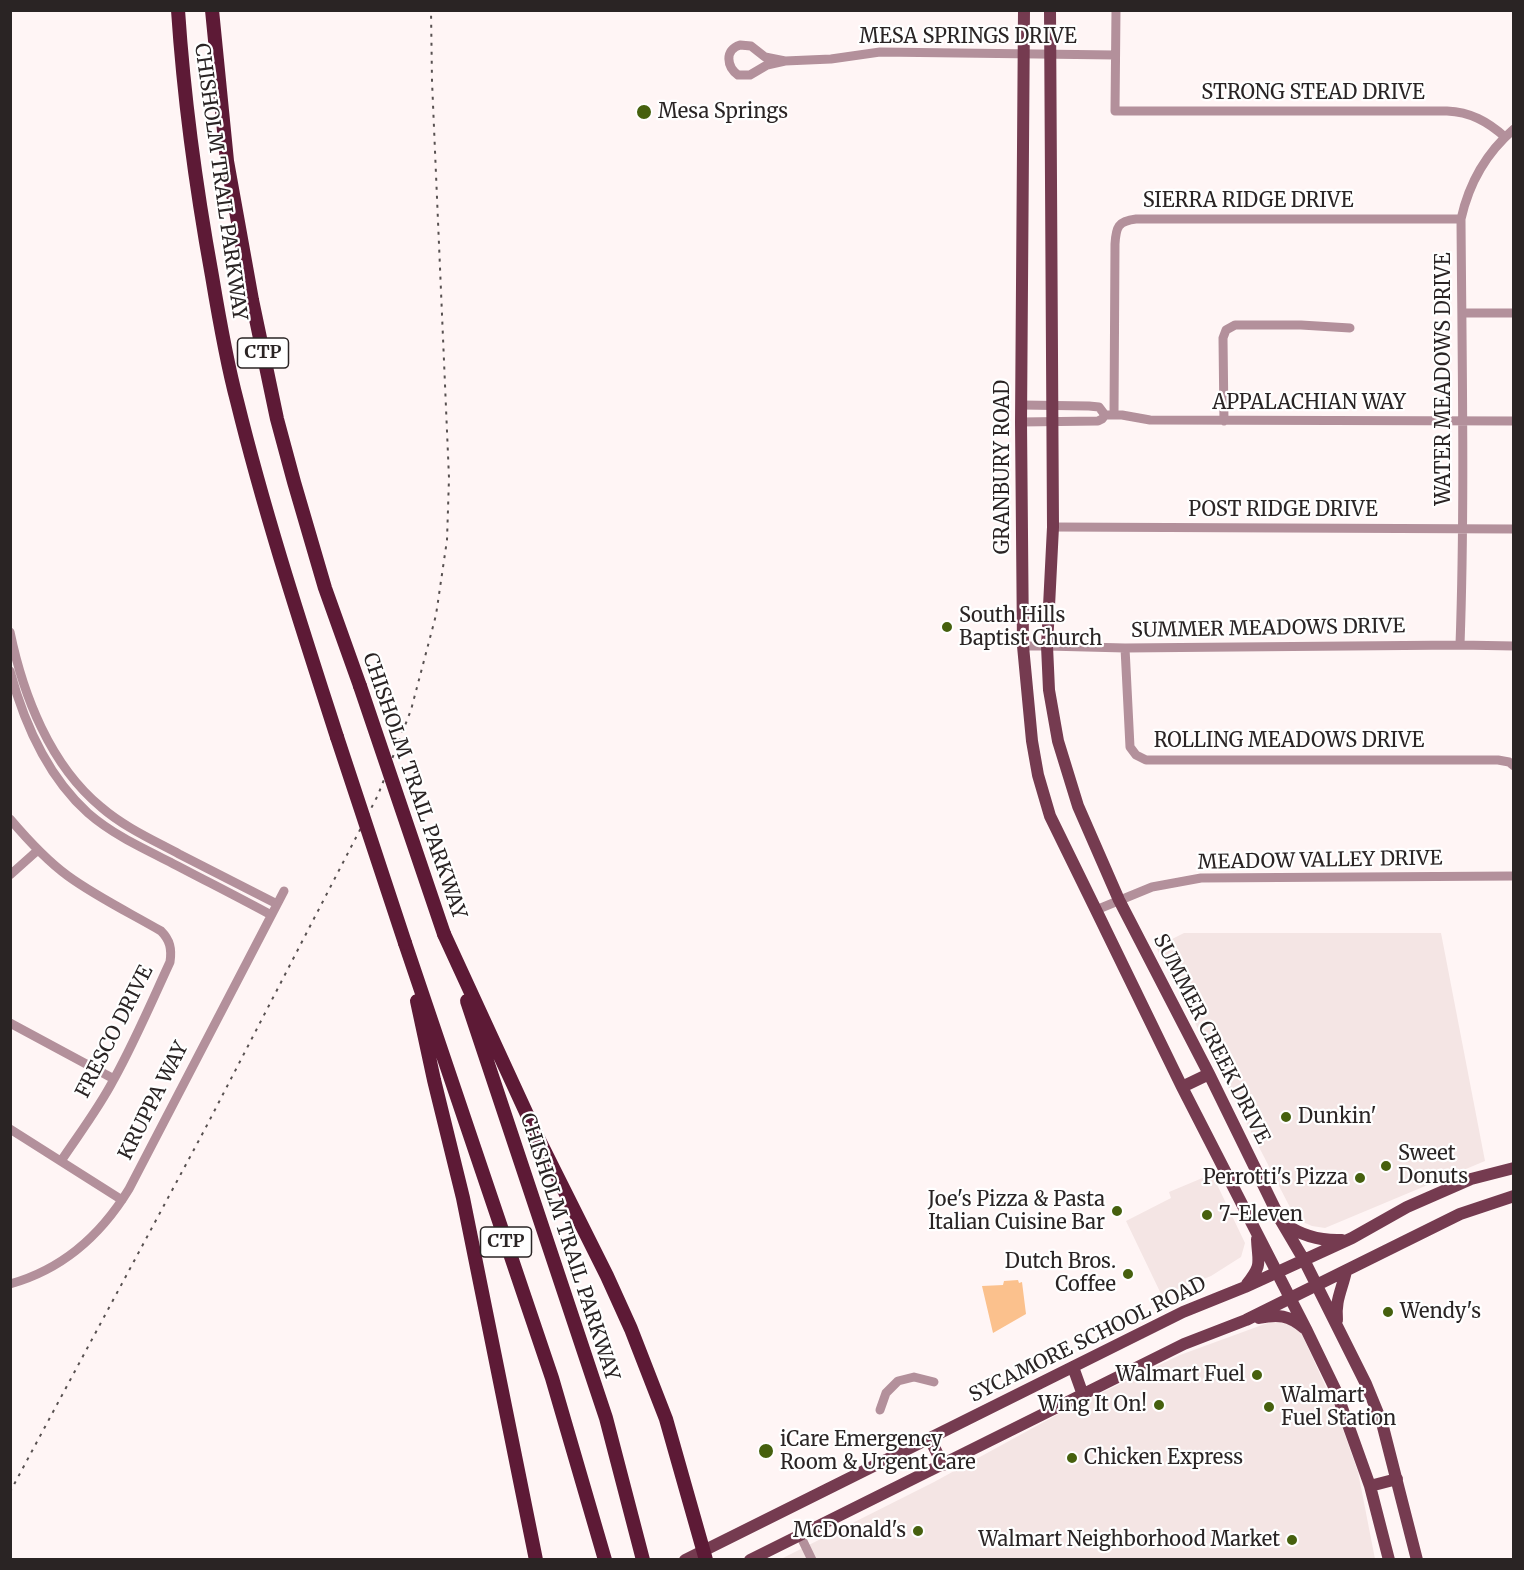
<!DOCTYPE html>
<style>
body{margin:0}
#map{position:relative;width:1524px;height:1570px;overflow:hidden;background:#fff5f5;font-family:Merriweather,serif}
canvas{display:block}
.frame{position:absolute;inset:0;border:12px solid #2a2424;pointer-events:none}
</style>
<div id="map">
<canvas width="1524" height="1570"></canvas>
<div class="frame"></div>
</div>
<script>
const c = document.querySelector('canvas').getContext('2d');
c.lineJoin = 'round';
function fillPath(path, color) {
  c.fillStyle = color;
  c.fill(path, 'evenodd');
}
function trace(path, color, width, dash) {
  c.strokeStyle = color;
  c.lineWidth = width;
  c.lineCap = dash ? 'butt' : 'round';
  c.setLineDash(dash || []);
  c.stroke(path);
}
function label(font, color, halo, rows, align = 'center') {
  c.font = font + ' Merriweather,serif';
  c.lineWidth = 4.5;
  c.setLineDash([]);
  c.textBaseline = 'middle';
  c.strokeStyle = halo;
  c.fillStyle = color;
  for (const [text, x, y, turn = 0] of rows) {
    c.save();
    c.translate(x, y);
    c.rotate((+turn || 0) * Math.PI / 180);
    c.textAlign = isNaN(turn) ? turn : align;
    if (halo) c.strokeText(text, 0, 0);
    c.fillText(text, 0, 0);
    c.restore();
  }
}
const built = new Path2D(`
 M1184 933H1441L1485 1161 1325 1228 1312 1226 1296 1219 1156 947Z
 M1212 1174 1245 1243 1241 1257 1211 1276 1162 1296 1126 1221 1171 1198 1169 1192Z
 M1273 1321 1286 1322 1300 1330 1335 1407 1358 1472 1375 1559 779 1560 934 1482 1064 1411 1180 1355Z`);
const green = new Path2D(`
 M1018 1280 1019 1283 1022 1282 1026 1314 993 1333 982 1286 1003 1285 1004 1281Z`);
const minor = new Path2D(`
 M1116 10 1115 111H1447C1470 112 1487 121 1505 137
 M740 45 751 46 765 57 785 61 767 65 750 75H738C727 67 724 50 740 45Z
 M785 61 831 59 880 52 1115 55
 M1462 313H1514
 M1022 405 1089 406 1099 407 1105 415
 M1114 415 1115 244C1116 227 1118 221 1136 219H1461
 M1224 421 1223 338 1226 330 1235 325H1301L1350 328
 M1021 422 1098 421 1102 419 1105 415H1122L1150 420 1514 421
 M1053 527 1514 529
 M10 632C23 695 50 765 101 807 124 827 153 840 179 854 212 871 244 887 277 904
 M1460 645C1465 503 1462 361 1461 219 1469 183 1486 153 1514 129
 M1023 646H1047L1125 648 1460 645 1514 646
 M1125 648 1130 747 1136 755 1146 760H1498L1509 762 1514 766
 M10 671C24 723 47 776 88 813 112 834 142 848 170 862 204 880 238 897 271 915
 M10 819C27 839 46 860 68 876 97 897 130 913 161 931 170 940 172 949 170 962 152 1001 135 1041 114 1079 99 1108 79 1134 61 1161
 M10 875 38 850
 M1096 910 1152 887 1201 878 1514 876
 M10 1023 114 1079
 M10 1129 122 1200
 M10 1284C64 1269 101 1235 129 1189L284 891
 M880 1410 886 1393 898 1381 914 1377 934 1382
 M800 1535 812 1560`);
const major = new Path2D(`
 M1024 10 1021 422 1023 646 1032 741 1038 775 1050 816 1096 910 1182 1087 1307 1331 1336 1391 1370 1486 1389 1560
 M1050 10 1053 527 1047 646 1049 690 1058 741 1078 806 1119 900 1209 1074 1281 1221 1304 1260 1366 1384 1382 1423 1417 1560
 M1182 1087 1209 1074
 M1285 1224C1302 1236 1320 1241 1342 1240
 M1247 1284C1263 1264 1258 1263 1257 1239
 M1259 1318C1278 1314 1289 1315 1304 1328
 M1337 1320C1335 1300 1342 1290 1346 1271
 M1073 1367 1083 1395
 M930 1439 943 1465
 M1370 1486 1397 1479
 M685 1560 1183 1312 1245 1287 1352 1238 1407 1207 1471 1179 1514 1168
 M750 1560 1184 1344 1246 1320 1460 1214 1514 1196`);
const highway = new Path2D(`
 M178 10C184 100 196 188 212 276 219 318 226 360 237 401 265 515 301 625 337 737
 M212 10 227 161 252 300 277 419 294 482 325 588 360 686
 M444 934 536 1134 607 1276 631 1329 666 1419 706 1560
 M405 943 552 1378 605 1560
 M417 1001 434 1080 463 1198 536 1560
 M467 1001 606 1418 643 1560`);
const rail = new Path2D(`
 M10 1492 205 1129 378 795 411 710 436 615 447 540 449 478 432 81 431 10`);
const highwayBridge = new Path2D(`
 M360 686 444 934
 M337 737 405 943`);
const markers = [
 [644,112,8,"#46600e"],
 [947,627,6,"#46600e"],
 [1286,1117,6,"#46600e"],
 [1386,1166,6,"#46600e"],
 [1360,1178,6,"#46600e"],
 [1117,1211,6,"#46600e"],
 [1207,1215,6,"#46600e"],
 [1128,1274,6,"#46600e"],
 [1388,1312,6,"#46600e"],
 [1257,1375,6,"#46600e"],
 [1159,1405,6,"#46600e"],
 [1269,1407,6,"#46600e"],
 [766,1451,8,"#46600e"],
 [1072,1458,6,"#46600e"],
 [918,1531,6,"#46600e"],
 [1292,1540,6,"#46600e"]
];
const shields = [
 [263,353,51],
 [506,1242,51]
];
const shieldNames = [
 ["CTP",263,353],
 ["CTP",506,1242]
];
const streetNames = [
 ["MESA SPRINGS DRIVE",968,37],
 ["STRONG STEAD DRIVE",1313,93],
 ["CHISHOLM TRAIL PARKWAY",220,182,82],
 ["SIERRA RIDGE DRIVE",1248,201],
 ["WATER MEADOWS DRIVE",1444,379,-90],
 ["APPALACHIAN WAY",1309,403],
 ["GRANBURY ROAD",1003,467,-90],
 ["POST RIDGE DRIVE",1283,510],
 ["SUMMER MEADOWS DRIVE",1268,629,-1],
 ["ROLLING MEADOWS DRIVE",1289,741],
 ["CHISHOLM TRAIL PARKWAY",414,786,71],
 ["MEADOW VALLEY DRIVE",1320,861,-1],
 ["FRESCO DRIVE",115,1032,-63],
 ["SUMMER CREEK DRIVE",1211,1039,63],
 ["KRUPPA WAY",154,1101,-63],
 ["CHISHOLM TRAIL PARKWAY",569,1247,72],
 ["SYCAMORE SCHOOL ROAD",1088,1340,-26]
];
const poiNames = [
 ["Mesa Springs",658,112],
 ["South Hills",959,616],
 ["Baptist Church",959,639],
 ["Dunkin'",1298,1117],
 ["Sweet",1398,1154],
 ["Donuts",1398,1177],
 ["Perrotti's Pizza",1348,1178,"right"],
 ["Joe's Pizza & Pasta",1105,1200,"right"],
 ["Italian Cuisine Bar",1105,1223,"right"],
 ["7-Eleven",1219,1215],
 ["Dutch Bros.",1116,1262,"right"],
 ["Coffee",1116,1285,"right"],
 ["Wendy's",1400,1312],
 ["Walmart Fuel",1245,1375,"right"],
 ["Walmart",1281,1396],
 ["Fuel Station",1281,1419],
 ["Wing It On!",1147,1405,"right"],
 ["iCare Emergency",780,1440],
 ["Room & Urgent Care",780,1463],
 ["Chicken Express",1084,1458],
 ["McDonald's",906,1531,"right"],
 ["Walmart Neighborhood Market",1280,1540,"right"]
];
fillPath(built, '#f4e5e4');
fillPath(green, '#fbc18d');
trace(minor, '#b3909b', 9);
trace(major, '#753b50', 12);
trace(highway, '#5d1a36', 14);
trace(rail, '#575050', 2, [3, 6]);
trace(highwayBridge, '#5d1a36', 14);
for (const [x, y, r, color] of markers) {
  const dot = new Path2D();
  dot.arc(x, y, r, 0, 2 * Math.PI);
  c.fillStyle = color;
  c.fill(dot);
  trace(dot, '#fff', 2);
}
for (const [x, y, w] of shields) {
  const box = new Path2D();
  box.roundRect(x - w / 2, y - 15, w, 30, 4.5);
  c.fillStyle = '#fff';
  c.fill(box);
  trace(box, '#2a2424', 1.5);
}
label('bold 18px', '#2a2424', null, shieldNames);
label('20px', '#2a2424', '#fff', streetNames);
label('20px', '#2a2424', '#fff', poiNames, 'left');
</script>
